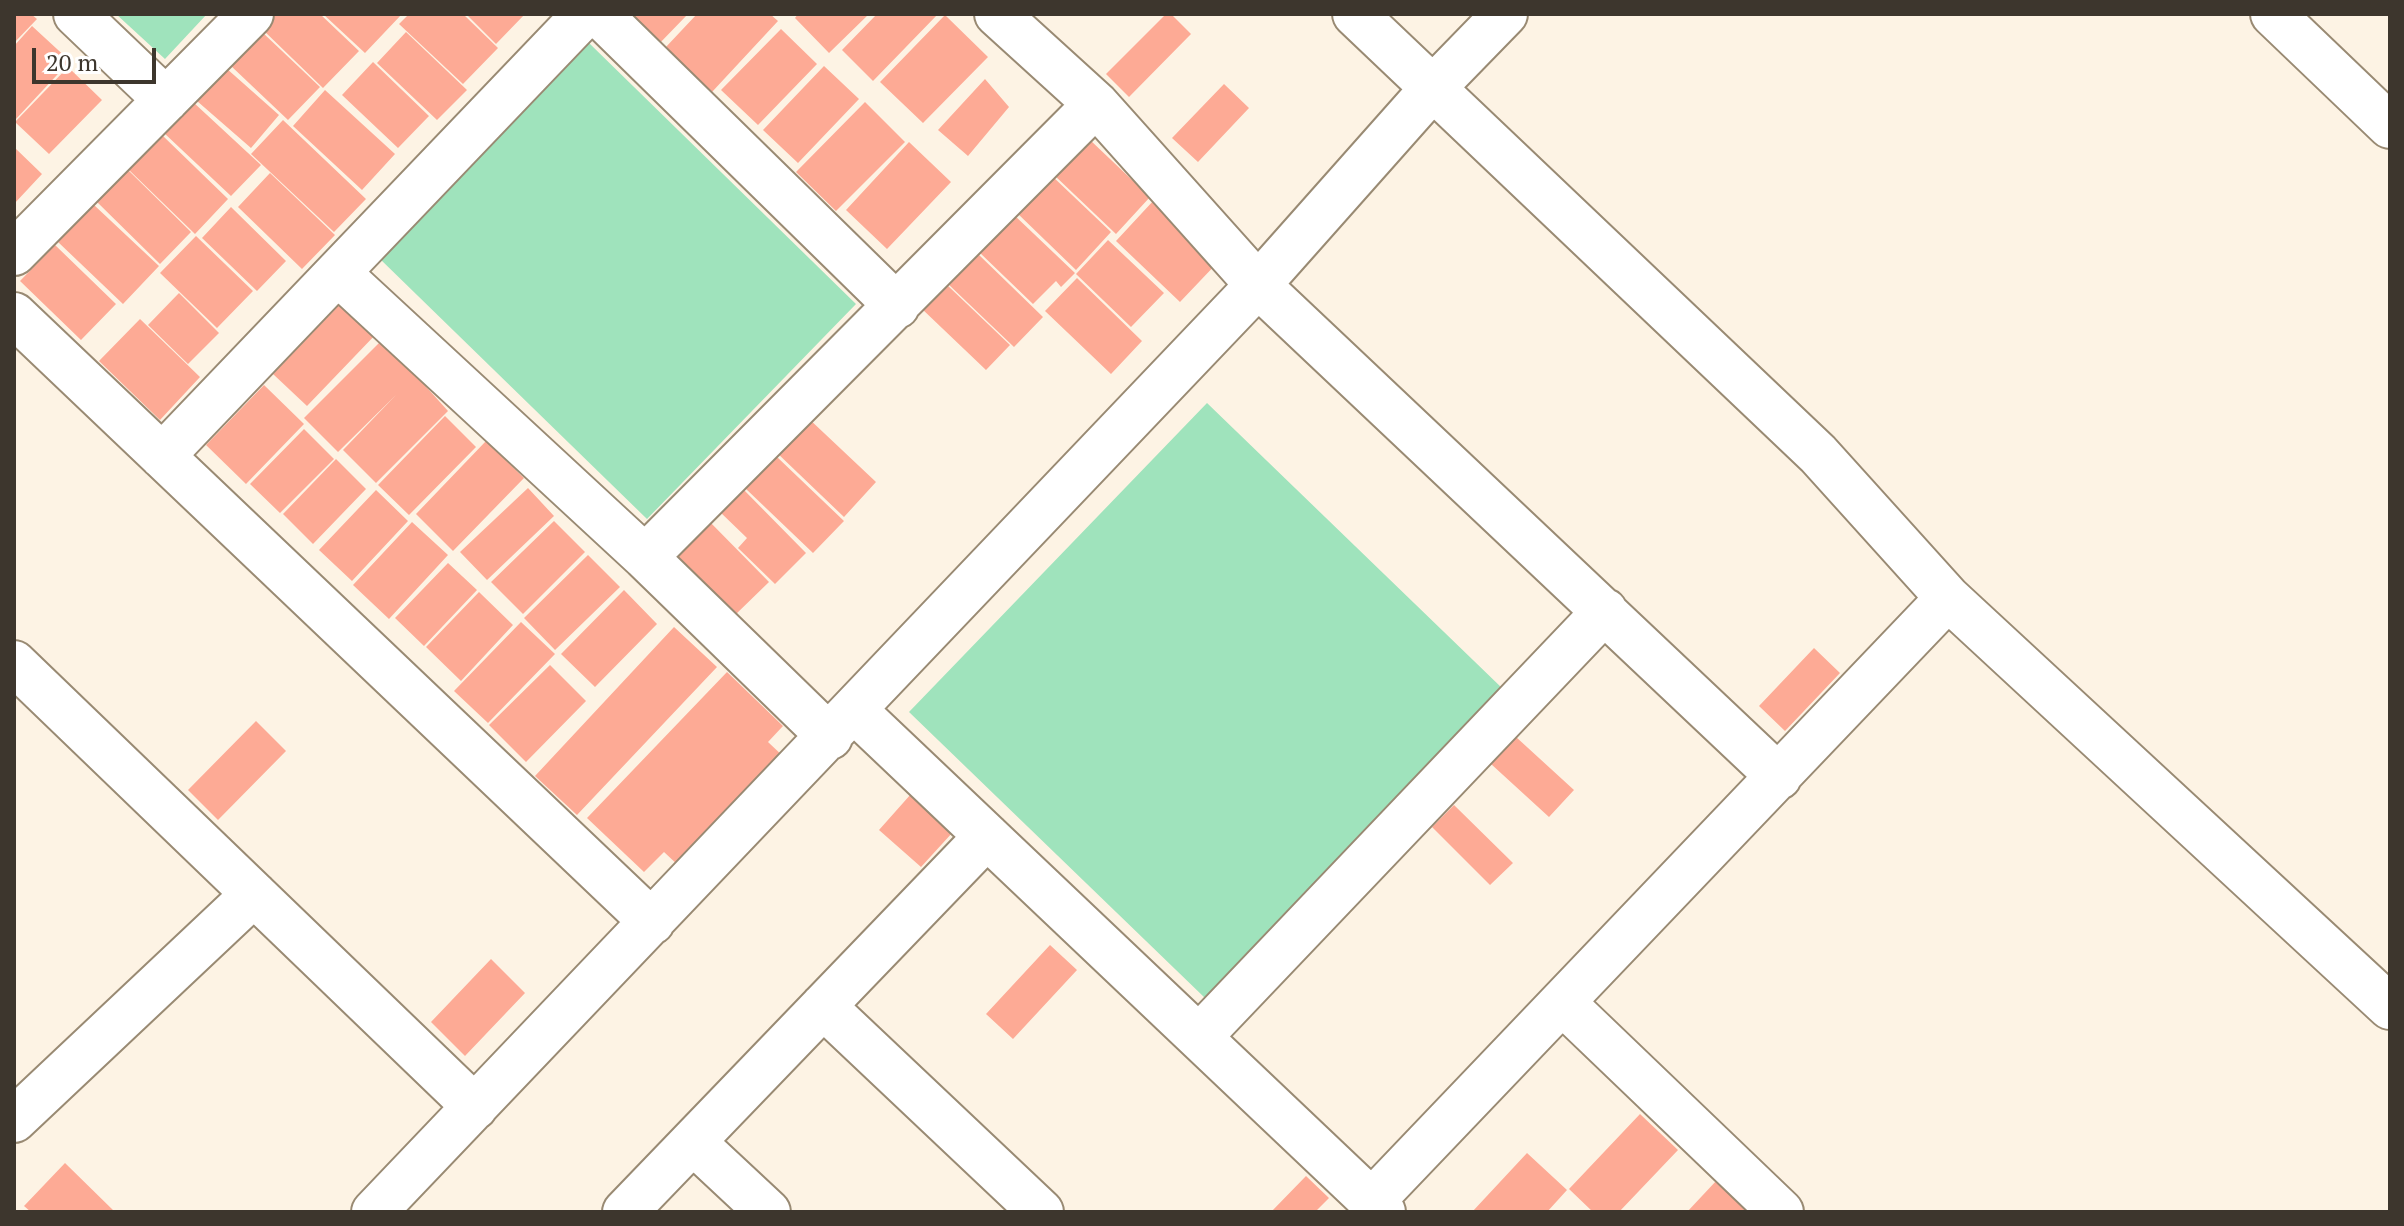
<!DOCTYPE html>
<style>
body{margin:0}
#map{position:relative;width:2404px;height:1226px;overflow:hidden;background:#fdf3e4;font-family:"PT Serif",serif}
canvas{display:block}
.frame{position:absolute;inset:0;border:16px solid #3d362d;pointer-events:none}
.scale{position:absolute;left:32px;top:48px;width:124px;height:36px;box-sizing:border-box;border:4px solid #3d362d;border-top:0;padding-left:10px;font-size:24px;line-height:28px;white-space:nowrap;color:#3d362d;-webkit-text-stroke:6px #fff;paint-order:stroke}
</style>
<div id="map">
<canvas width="2404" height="1226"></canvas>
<div class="frame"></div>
<div class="scale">20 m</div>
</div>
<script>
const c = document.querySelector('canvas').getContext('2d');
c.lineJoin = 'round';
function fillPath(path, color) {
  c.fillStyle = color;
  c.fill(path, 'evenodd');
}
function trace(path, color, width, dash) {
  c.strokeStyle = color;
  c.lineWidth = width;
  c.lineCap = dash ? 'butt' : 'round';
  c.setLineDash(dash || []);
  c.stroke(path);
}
const green = new Path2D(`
 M116 14H207L165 59Z
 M589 43 856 304 647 519 379 258Z
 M1207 403 1503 689 1205 998 909 712Z`);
const building = new Path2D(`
 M14 14H31L37 19 14 43Z
 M276 14H320L359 51 323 88 262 29Z
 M323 14H402L365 53Z
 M409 14H463L498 48 463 84 399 24Z
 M466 14H525L496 44Z
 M622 14H688L656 47Z
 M697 14H770L778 21 712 92 665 48Z
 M798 14H869L829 53 795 18Z
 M877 14H938L873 81 842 50Z
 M1166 14H1171L1191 34 1129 97 1106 74Z
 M945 15 988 57 923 123 880 82Z
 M32 26 70 61 16 119 14 46Z
 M781 29 817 64 758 125 721 90Z
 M262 32 320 87 288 120 230 65Z
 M406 32 467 90 437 120 377 63Z
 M373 62 429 116 398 148 342 95Z
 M824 66 859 99 798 163 763 130Z
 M68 67 102 100 49 154 15 122Z
 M226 68 279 115 251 148 197 101Z
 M985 79 1009 107 968 156 938 130Z
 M1224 84 1249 108 1198 162 1172 138Z
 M325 90 395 154 362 190 293 126Z
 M193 102 261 165 231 196 164 133Z
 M865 102 905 142 836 211 796 172Z
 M283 120 366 199 334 232 251 154Z
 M162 135 228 199 195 234 128 169Z
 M1089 139 1150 197 1116 234 1054 175Z
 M909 142 951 182 887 249 846 210Z
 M14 147 42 174 14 204Z
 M128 170 191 232 160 264 97 202Z
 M270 173 335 235 302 269 238 207Z
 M1051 175 1111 232 1076 270 1016 212Z
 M1154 200 1219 261 1180 302 1116 241Z
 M94 205 159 266 123 304 58 242Z
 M231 207 286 261 257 291 202 238Z
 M1013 214 1075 273 1061 287 1056 281 1033 304 978 251Z
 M196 236 253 291 217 328 160 273Z
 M1108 240 1164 293 1131 327 1076 274Z
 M55 245 116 304 81 340 20 281Z
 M976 252 1043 317 1014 347 946 282Z
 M1077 278 1142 341 1111 374 1045 311Z
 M945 283 1010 345 986 370 921 308Z
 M179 293 219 333 188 364 148 325Z
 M344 300 378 332 307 406 273 374Z
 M140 319 200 377 160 420 99 361Z
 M383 339 448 411 376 483 343 450 396 395 338 452 304 418Z
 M264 385 304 424 246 484 206 445Z
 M445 416 476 447 409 515 378 485Z
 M807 417 876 482 844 517 775 451Z
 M304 429 334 459 280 513 250 484Z
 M486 441 524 478 453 551 416 514Z
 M776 456 844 521 813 553 745 488Z
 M336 459 366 489 313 544 283 514Z
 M528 488 554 516 487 580 460 552Z
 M742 488 806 553 775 584 738 548 747 538 719 511Z
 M376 490 408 521 352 581 319 550Z
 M707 519 769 582 734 616 672 553Z
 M554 521 585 552 523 614 491 582Z
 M412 522 448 555 389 619 353 585Z
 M588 555 620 587 555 650 524 618Z
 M448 563 477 590 424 646 395 618Z
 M624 590 657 624 595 687 561 654Z
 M479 592 513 625 461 681 426 647Z
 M521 622 555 654 488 723 454 691Z
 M674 627 717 667 577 815 535 776Z
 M1814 648 1840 673 1785 731 1759 706Z
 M550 665 586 701 526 762 489 725Z
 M727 672 783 726 768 742 785 758 680 867 664 852 644 872 587 818Z
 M256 721 286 751 218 820 188 790Z
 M1516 737 1574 790 1549 817 1491 764Z
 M911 794 953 832 921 867 879 830Z
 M1454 805 1513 863 1490 885 1432 827Z
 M1050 945 1077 970 1013 1039 986 1014Z
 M491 959 525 993 465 1056 431 1022Z
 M1640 1114 1678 1150 1619 1212H1593L1569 1189Z
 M1527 1153 1567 1190 1547 1212H1472Z
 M65 1163 115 1212H31L24 1206Z
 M1306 1176 1329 1198 1315 1212H1271Z
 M1717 1180 1752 1212H1687Z`);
const minor = new Path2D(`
 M76 14 166 100
 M599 14 897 306
 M997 14 1096 104 1258 285 1779 777
 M1355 14 1818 454 1948 598 2390 1007
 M2273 14 2390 126
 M14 253 251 14
 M339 274 645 557 830 737
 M14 315 652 922
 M162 456 585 14
 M645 557 1096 104
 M14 663 475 1107
 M855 711 1383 1212
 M1564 1004 1781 1212
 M823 1006 1041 1212
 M1199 1037 1605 611
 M14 1120 254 894
 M693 1142 768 1212
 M1372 1201 1948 598
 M374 1212 1258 285 1432 89 1505 14
 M625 1212 987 836`);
fillPath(green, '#9fe3bc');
fillPath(building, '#fdaa95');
trace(minor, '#998a73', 48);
trace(minor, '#fff', 44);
</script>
